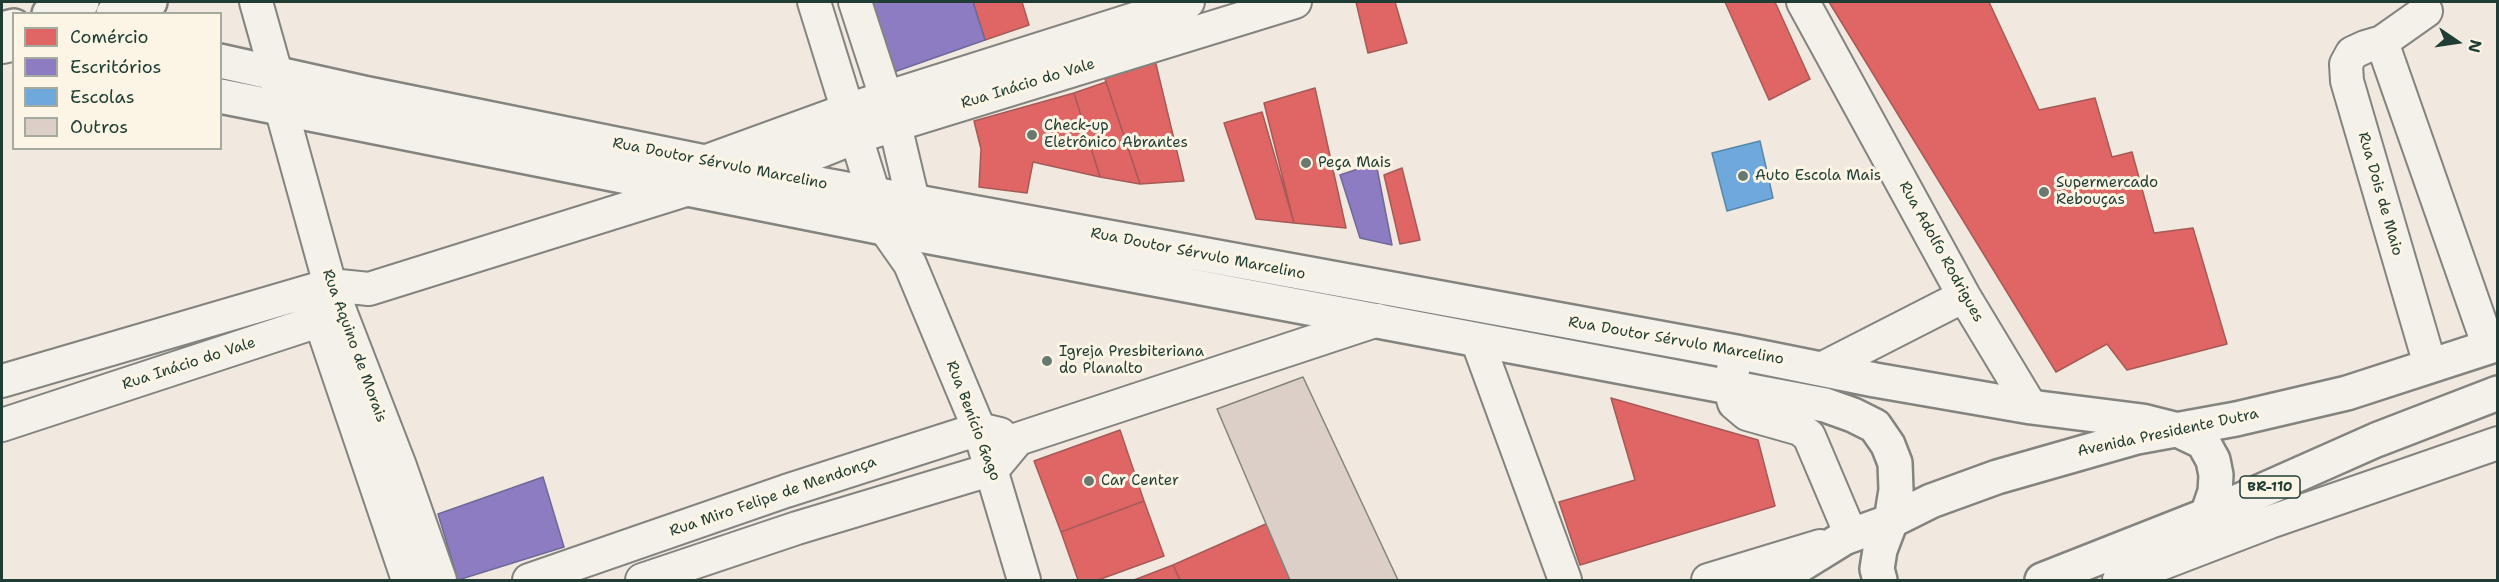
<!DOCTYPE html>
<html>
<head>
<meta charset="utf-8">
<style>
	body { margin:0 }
	#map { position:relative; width:2499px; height:582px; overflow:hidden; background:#f1e8df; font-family:"Shantell Sans",sans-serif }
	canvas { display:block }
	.frame { position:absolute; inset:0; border:3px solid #1f3d34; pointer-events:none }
	.legend { position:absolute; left:12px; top:12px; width:210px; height:138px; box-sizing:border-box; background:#fcf5e5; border:2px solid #a4ab9e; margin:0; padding:8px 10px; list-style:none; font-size:18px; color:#1f3d34 }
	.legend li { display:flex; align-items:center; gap:12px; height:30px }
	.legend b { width:30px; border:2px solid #a4ab9e }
	.north { position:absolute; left:2427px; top:12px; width:60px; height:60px; -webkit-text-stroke:4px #fcf5e5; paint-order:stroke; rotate:103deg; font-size:16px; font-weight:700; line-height:24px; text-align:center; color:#1f3d34 }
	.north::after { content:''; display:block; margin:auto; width:21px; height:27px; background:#1f3d34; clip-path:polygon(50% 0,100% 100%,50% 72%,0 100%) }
</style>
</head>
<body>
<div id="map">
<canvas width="2499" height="582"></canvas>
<div class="frame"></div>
<ul class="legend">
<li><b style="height:16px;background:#e06666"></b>Comércio</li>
<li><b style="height:16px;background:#8e7cc3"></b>Escritórios</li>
<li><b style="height:16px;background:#6fa8dc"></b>Escolas</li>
<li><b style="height:16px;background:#dccfc7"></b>Outros</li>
</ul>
<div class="north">N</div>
</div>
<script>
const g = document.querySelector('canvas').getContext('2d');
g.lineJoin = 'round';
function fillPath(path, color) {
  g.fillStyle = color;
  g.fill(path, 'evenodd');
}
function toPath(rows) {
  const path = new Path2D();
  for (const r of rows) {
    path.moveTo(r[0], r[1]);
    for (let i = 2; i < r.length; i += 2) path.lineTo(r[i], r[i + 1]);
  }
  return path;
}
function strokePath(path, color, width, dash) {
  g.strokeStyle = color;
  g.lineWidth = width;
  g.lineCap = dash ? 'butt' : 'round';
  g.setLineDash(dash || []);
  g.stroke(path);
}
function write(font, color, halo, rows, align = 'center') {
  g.font = font + ' "Shantell Sans",sans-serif';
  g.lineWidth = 6;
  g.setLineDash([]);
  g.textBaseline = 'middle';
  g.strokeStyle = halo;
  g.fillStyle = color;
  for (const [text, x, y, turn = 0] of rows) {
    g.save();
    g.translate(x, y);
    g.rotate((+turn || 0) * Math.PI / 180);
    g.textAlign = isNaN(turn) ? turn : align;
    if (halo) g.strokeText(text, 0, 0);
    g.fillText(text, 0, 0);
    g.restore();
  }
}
const shops = toPath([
	[973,2,1022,2,1029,25,985,40,973,2],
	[1356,2,1395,2,1407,43,1368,53,1356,2],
	[1725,2,1775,2,1810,79,1769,100,1725,2],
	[1829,2,1989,2,2039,110,2095,98,2112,157,2132,152,2154,233,2193,228,2227,344,2127,370,2107,344,2056,372,1829,2],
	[1155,60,1184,181,1140,184,1104,76,1155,60],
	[1106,82,1140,184,1100,177,1074,93,1106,82],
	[1315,88,1346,228,1294,223,1264,103,1315,88],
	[1074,93,1100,177,1033,162,1027,193,979,187,981,149,974,121,1074,93],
	[1262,112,1294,223,1256,219,1224,123,1262,112],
	[1402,168,1420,240,1400,244,1384,175,1402,168],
	[1611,398,1758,440,1775,506,1580,565,1559,502,1635,480,1611,398],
	[1120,430,1144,501,1061,532,1034,461,1120,430],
	[1144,501,1164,556,1098,580,1078,580,1061,532,1144,501],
	[1268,523,1290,580,1180,580,1173,565,1268,523],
	[1173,565,1180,580,1134,580,1173,565]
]);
const offices = toPath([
	[871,2,973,2,985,40,894,72,871,2],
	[1376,163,1392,245,1360,238,1340,175,1376,163],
	[543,477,564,547,458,580,438,514,543,477]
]);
const schools = toPath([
	[1760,141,1773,198,1727,211,1712,153,1760,141]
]);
const building = toPath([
	[1303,377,1398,580,1290,580,1217,409,1303,377]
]);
const minor = toPath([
	[256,2,276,73,281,108,330,285,400,466,440,580],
	[814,2,884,227,910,264,979,429,1024,580],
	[855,2,895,125,919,226],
	[1803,2,1964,296,2031,407],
	[2382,42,2426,11],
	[2,47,7,46],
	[704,162,847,110,1188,2],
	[764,174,856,137,1295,2],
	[320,320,408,580],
	[1477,340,1565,580],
	[1736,352,1730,388,1734,403,1747,414,1800,429,1809,436,1851,535],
	[2430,365,2347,81,2346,64,2352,53,2365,47,2382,42,2489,347],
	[1823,368,1964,296],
	[2,381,330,285,369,289,692,188],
	[2,425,340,314],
	[529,580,786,491,979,429,1000,434],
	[642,580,797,528,993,469,1018,439,1378,320],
	[1708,580,1820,546],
	[2119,580,2270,522,2498,443]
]);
const major = toPath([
	[49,14,82,2],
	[113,14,150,2],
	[2,29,14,26],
	[220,61,364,93,764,174,1736,352,1875,380,2031,407,2142,421,2178,430,2203,442,2213,460,2216,475,2215,492,2207,515],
	[220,96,904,232,1825,405,1853,415,1875,426,1888,445,1895,463,1896,490,1891,521,1880,550,1877,569,1880,580],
	[1776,580,1844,538,1891,521,1931,501,1997,477,2137,437,2236,419,2347,393,2498,344],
	[2042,580,2207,515,2376,440,2498,393]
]);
const markers = [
	[1032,135,6,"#687970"],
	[1306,163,6,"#687970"],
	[1743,176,6,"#687970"],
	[2044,192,6,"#687970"],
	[1047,361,6,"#687970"],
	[1089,481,6,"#687970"]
];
const shields = [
	[2270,487,60]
];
const shieldNames = [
	["BR-110",2270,487]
];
const streetNames = [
	["Rua Inácio do Vale",1028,84,-17],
	["Rua Doutor Sérvulo Marcelino",720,164,11],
	["Rua Dois de Maio",2380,194,74],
	["Rua Adolfo Rodrigues",1941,252,61],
	["Rua Doutor Sérvulo Marcelino",1198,254,11],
	["Rua Doutor Sérvulo Marcelino",1676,341,10],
	["Rua Aquino de Morais",354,346,70],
	["Rua Inácio do Vale",189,364,-18],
	["Rua Benício Gago",973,421,69],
	["Avenida Presidente Dutra",2168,433,-12],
	["Rua Miro Felipe de Mendonça",773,497,-19]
];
const poiNames = [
	["Check-up",1044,126],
	["Eletrônico Abrantes",1044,143],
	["Peça Mais",1318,163],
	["Auto Escola Mais",1755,176],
	["Supermercado",2056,183],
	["Rebouças",2056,200],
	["Igreja Presbiteriana",1059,352],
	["do Planalto",1059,369],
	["Car Center",1101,481]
];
fillPath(shops, '#e06666');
strokePath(shops, '#a65a57', 1.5);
fillPath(offices, '#8e7cc3');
strokePath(offices, '#6d6998', 1.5);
fillPath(schools, '#6fa8dc');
strokePath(schools, '#5788aa', 1.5);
fillPath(building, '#dccfc7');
strokePath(building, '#83847f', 1.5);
strokePath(minor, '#83847f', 36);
strokePath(major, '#83847f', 38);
strokePath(minor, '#f4f0ea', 32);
strokePath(major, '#f4f0ea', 33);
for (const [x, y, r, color] of markers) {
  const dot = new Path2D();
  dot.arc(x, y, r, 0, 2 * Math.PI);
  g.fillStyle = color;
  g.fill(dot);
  strokePath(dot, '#fcf5e5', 2);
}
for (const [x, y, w] of shields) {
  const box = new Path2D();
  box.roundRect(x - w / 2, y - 11, w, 22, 4.5);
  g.fillStyle = '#fcf5e5';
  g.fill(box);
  strokePath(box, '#1f3d34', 1.5);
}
write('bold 14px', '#1f3d34', null, shieldNames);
write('15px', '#1f3d34', '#fcf5e5', streetNames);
write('15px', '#1f3d34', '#fcf5e5', poiNames, 'left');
</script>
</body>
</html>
